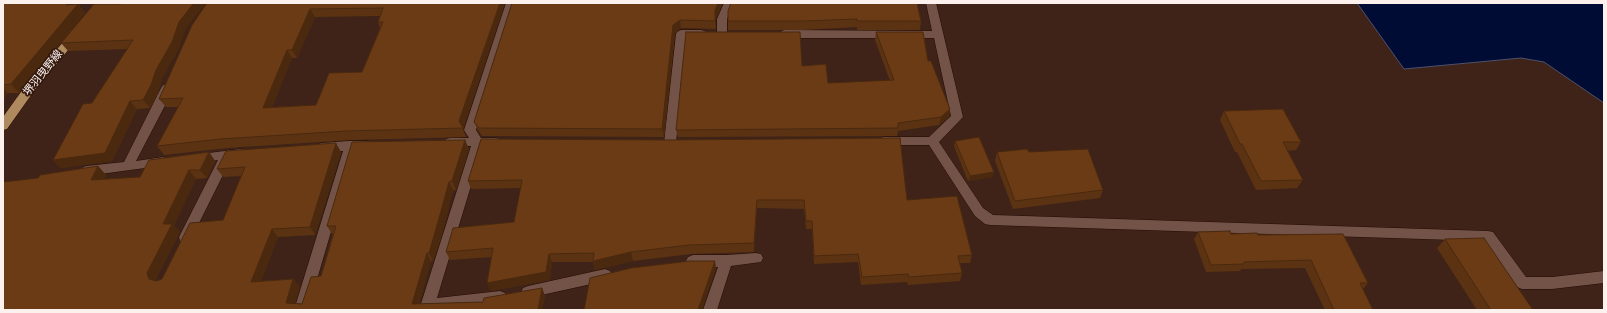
<!DOCTYPE html>
<html>
<head>
<meta charset="utf-8">
<style>
	body { margin:0 }
	#map { position:relative; width:1607px; height:313px; overflow:hidden; background:#3f2318; font-family:"PT Sans Narrow",sans-serif }
	canvas { display:block }
	.frame { position:absolute; inset:0; border:4px solid #fdf1ed; pointer-events:none }
</style>
</head>
<body>
<div id="map">
<canvas width="1607" height="313"></canvas>
<div class="frame"></div>
</div>
<script>
const g = document.querySelector('canvas').getContext('2d');
g.lineJoin = 'round';
function fillPath(path, color) {
  g.fillStyle = color;
  g.fill(path, 'evenodd');
}
function toPath(rows) {
  const path = new Path2D();
  for (const r of rows) {
    path.moveTo(r[0], r[1]);
    for (let i = 2; i < r.length; i += 2) path.lineTo(r[i], r[i + 1]);
  }
  return path;
}
function strokePath(path, color, width, dash) {
  g.strokeStyle = color;
  g.lineWidth = width;
  g.lineCap = dash ? 'butt' : 'round';
  g.setLineDash(dash || []);
  g.stroke(path);
}
function write(font, color, halo, rows, align = 'center') {
  g.font = font + ' "PT Sans Narrow","Noto Sans JP",sans-serif';
  g.lineWidth = 3.5;
  g.setLineDash([]);
  g.textBaseline = 'middle';
  g.strokeStyle = halo;
  g.fillStyle = color;
  for (const [text, x, y, turn = 0] of rows) {
    g.save();
    g.translate(x, y);
    g.rotate((+turn || 0) * Math.PI / 180);
    g.textAlign = isNaN(turn) ? turn : align;
    if (halo) g.strokeText(text, 0, 0);
    g.fillText(text, 0, 0);
    g.restore();
  }
}
const water = toPath([
	[1357,3,1604,3,1604,103,1544,62,1521,58,1404,69,1357,3]
]);
const street = toPath([
	[506,3,516,3,476,130,481,138,496,138,500,139,502,142,500,145,496,146,483,146,437,298,500,291,505,293,507,297,505,301,500,303,436,310,419,310,471,146,450,146,446,145,444,142,446,139,450,138,469,138,464,130,506,3],
	[724,3,734,3,727,19,727,33,726,35,722,36,718,35,717,33,717,19,724,3],
	[926,3,936,3,963,117,939,142,983,208,993,215,1488,231,1493,232,1526,277,1552,277,1604,271,1604,283,1552,289,1522,289,1517,287,1484,241,990,225,985,224,975,216,929,145,884,145,880,144,878,141,880,138,884,137,929,137,951,116,934,38,784,38,780,36,779,34,780,32,784,30,932,31,926,3],
	[681,30,701,30,705,31,706,33,705,35,701,36,686,37,676,143,674,146,670,147,666,146,664,143,676,34,677,32,681,30],
	[167,84,171,85,173,88,171,94,136,161,163,157,167,159,169,162,167,165,86,176,82,174,80,171,82,168,86,166,124,162,161,88,163,85,167,84],
	[348,141,368,141,372,142,374,145,372,148,368,149,355,150,308,310,294,310,343,151,322,151,318,150,316,147,318,144,322,143,348,141],
	[240,149,244,150,246,153,244,156,231,159,190,241,185,242,180,241,179,237,218,160,197,163,193,161,191,158,193,155,240,149],
	[756,253,761,254,763,258,761,262,731,266,717,310,703,310,718,267,693,267,688,265,686,261,688,257,693,255,726,255,756,253],
	[605,269,610,271,612,275,610,279,605,281,528,298,523,296,521,292,523,288,528,286,605,269]
]);
const primary = toPath([
	[75,31,79,33,80,35,79,37,34,91,7,129,3,130,3,117,26,85,71,33,75,31]
]);
const wall = toPath([
	[3,3,81,3,79,5,85,13,19,93,8,93,3,100],
	[207,3,505,3,463,129,466,137,351,140,227,148,164,155,157,146,178,107,166,107,159,99],
	[380,16,378,22,380,28,362,72,316,105,272,107,292,58,297,58,315,17],
	[512,3,723,3,716,18,716,29,681,28,675,33,664,137,482,136,478,130,474,122],
	[731,3,921,21,920,30,857,30,857,27,803,30,728,30,728,21],
	[121,4,185,30,178,50,162,78,158,93,150,108,137,109,112,161,61,168,53,160,128,49,68,51,61,43],
	[876,32,928,61,950,109,949,116,939,125,898,131,897,136,678,137,676,130,802,66,828,83,890,81,875,40],
	[1224,111,1301,142,1296,150,1287,151,1303,180,1297,188,1256,190,1237,152,1235,152,1220,120],
	[481,139,907,200,972,255,970,263,960,263,962,273,960,281,908,285,907,282,861,285,858,262,814,264,812,229,806,229,804,209,757,208,754,252,691,254,633,261,595,270,593,262,552,262,550,280,491,291,487,283,492,257,450,260,446,252,514,222,521,188,471,189,468,181],
	[955,141,993,177,968,181,954,146],
	[469,149,456,190,453,190,441,238,433,261,431,261,419,304,483,302,542,288,545,296,542,310,3,310,38,178,98,166,106,175,104,179,140,177,209,152,215,161,207,178,196,179,174,225,180,232,155,281,156,281,162,279,223,220,242,176,223,177,217,169,341,152,315,235,278,237,261,281,293,279,300,287,295,303,302,304,321,276,333,234,332,234,327,226],
	[997,152,1029,152,1103,190,1100,198,1013,209,995,161],
	[1198,232,1231,234,1258,235,1368,283,1363,289,1373,310,1325,310,1305,268,1241,269,1240,271,1206,272,1194,239],
	[1445,239,1533,310,1546,310,1477,310,1437,248]
]);
const shadedWall = toPath([
	[67,3,81,3,79,5,85,13,19,93,11,84],
	[194,3,206,3,185,30,178,50,162,78,158,93,150,108,143,100,156,70,179,22],
	[500,3,505,3,463,129,459,121],
	[718,3,723,3,716,18,716,29,715,21,715,10],
	[310,9,315,17,297,58,292,50],
	[680,20,681,28,675,33,664,137,662,129,673,25],
	[287,50,292,58,268,116,263,108],
	[3,88,8,93,3,100],
	[130,101,137,109,112,161,61,168,53,160],
	[950,109,949,116,939,125,941,117],
	[465,140,469,149,456,190,452,181],
	[336,143,341,152,315,235,310,227],
	[209,152,215,161,207,178,200,170],
	[98,166,106,175,99,189,91,180],
	[189,170,196,179,174,225,180,232,155,281,149,279,147,273,163,224],
	[994,172,993,177,968,181,970,176],
	[449,182,453,190,441,238,433,261,429,253],
	[757,200,757,208,754,252,754,243],
	[272,229,278,237,258,290,251,282],
	[631,252,633,261,595,270,593,261],
	[427,253,431,261,417,310,412,304],
	[549,254,552,262,550,280,491,291,487,283],
	[715,261,716,268,702,310,698,310],
	[293,279,300,287,293,310,286,303],
	[542,288,545,296,542,310,538,310]
]);
const building = toPath([
	[3,3,67,3,66,5,78,4,11,84,3,85,3,3],
	[122,3,194,3,179,22,172,42,156,70,151,85,143,100,130,101,105,153,53,160,83,104,92,103,133,40,61,43,94,4,121,4,122,3],
	[207,3,500,3,459,121,463,128,346,131,221,139,157,146,183,98,159,99,192,25,207,3],
	[383,8,378,22,383,22,362,72,329,73,316,105,263,108,287,50,292,50,310,9,383,8],
	[512,3,718,3,715,10,715,21,680,20,673,25,662,129,479,128,474,122,512,3],
	[731,3,917,3,921,21,857,21,857,19,803,21,728,21,728,11,731,3],
	[686,32,800,32,802,66,826,64,828,83,894,80,876,32,923,32,928,61,931,61,950,109,941,117,898,123,898,128,676,130,686,32],
	[1283,109,1301,142,1283,142,1303,180,1261,181,1242,144,1240,144,1224,111,1283,109],
	[979,137,994,172,970,176,955,141,979,137],
	[900,138,907,200,957,196,972,255,958,256,962,273,909,277,908,274,862,277,858,254,814,256,812,221,806,221,804,200,757,200,754,243,689,245,631,252,593,261,594,253,549,254,546,272,487,283,493,248,446,252,453,228,514,222,522,180,468,181,481,139,669,140,900,138],
	[465,140,452,181,449,182,436,229,429,253,427,253,412,304,483,302,484,298,542,288,538,310,3,310,3,182,38,178,40,175,98,166,91,180,140,177,149,160,209,152,200,170,189,170,163,224,172,224,147,273,149,279,156,281,162,279,190,223,223,220,245,167,217,169,226,151,336,143,310,227,272,229,251,282,293,279,286,303,302,304,311,277,321,276,336,226,327,226,352,142,465,140],
	[1027,149,1029,152,1088,149,1103,190,1015,201,997,152,1027,149],
	[1230,231,1231,234,1257,233,1258,235,1343,234,1368,283,1360,283,1373,310,1334,310,1311,260,1244,262,1244,264,1211,265,1198,232,1230,231],
	[1484,238,1533,310,1546,310,1491,310,1445,239,1484,238],
	[690,261,715,261,698,310,584,310,590,278,631,268,690,261]
]);
const streetNames = [
	["堺羽曳野線",43,73,-51]
];
fillPath(water, '#010c35');
strokePath(water, '#4d516c', 1);
strokePath(street, '#250b03', 1);
strokePath(primary, '#250b03', 1);
fillPath(street, '#735347');
fillPath(primary, '#ae8a5e');
fillPath(wall, '#5b3312');
fillPath(shadedWall, '#4a290f');
fillPath(building, '#6a3b15');
strokePath(building, '#4a290f', 1);
write('11px', '#fdf1ed', '#34190e', streetNames);
</script>
</body>
</html>
